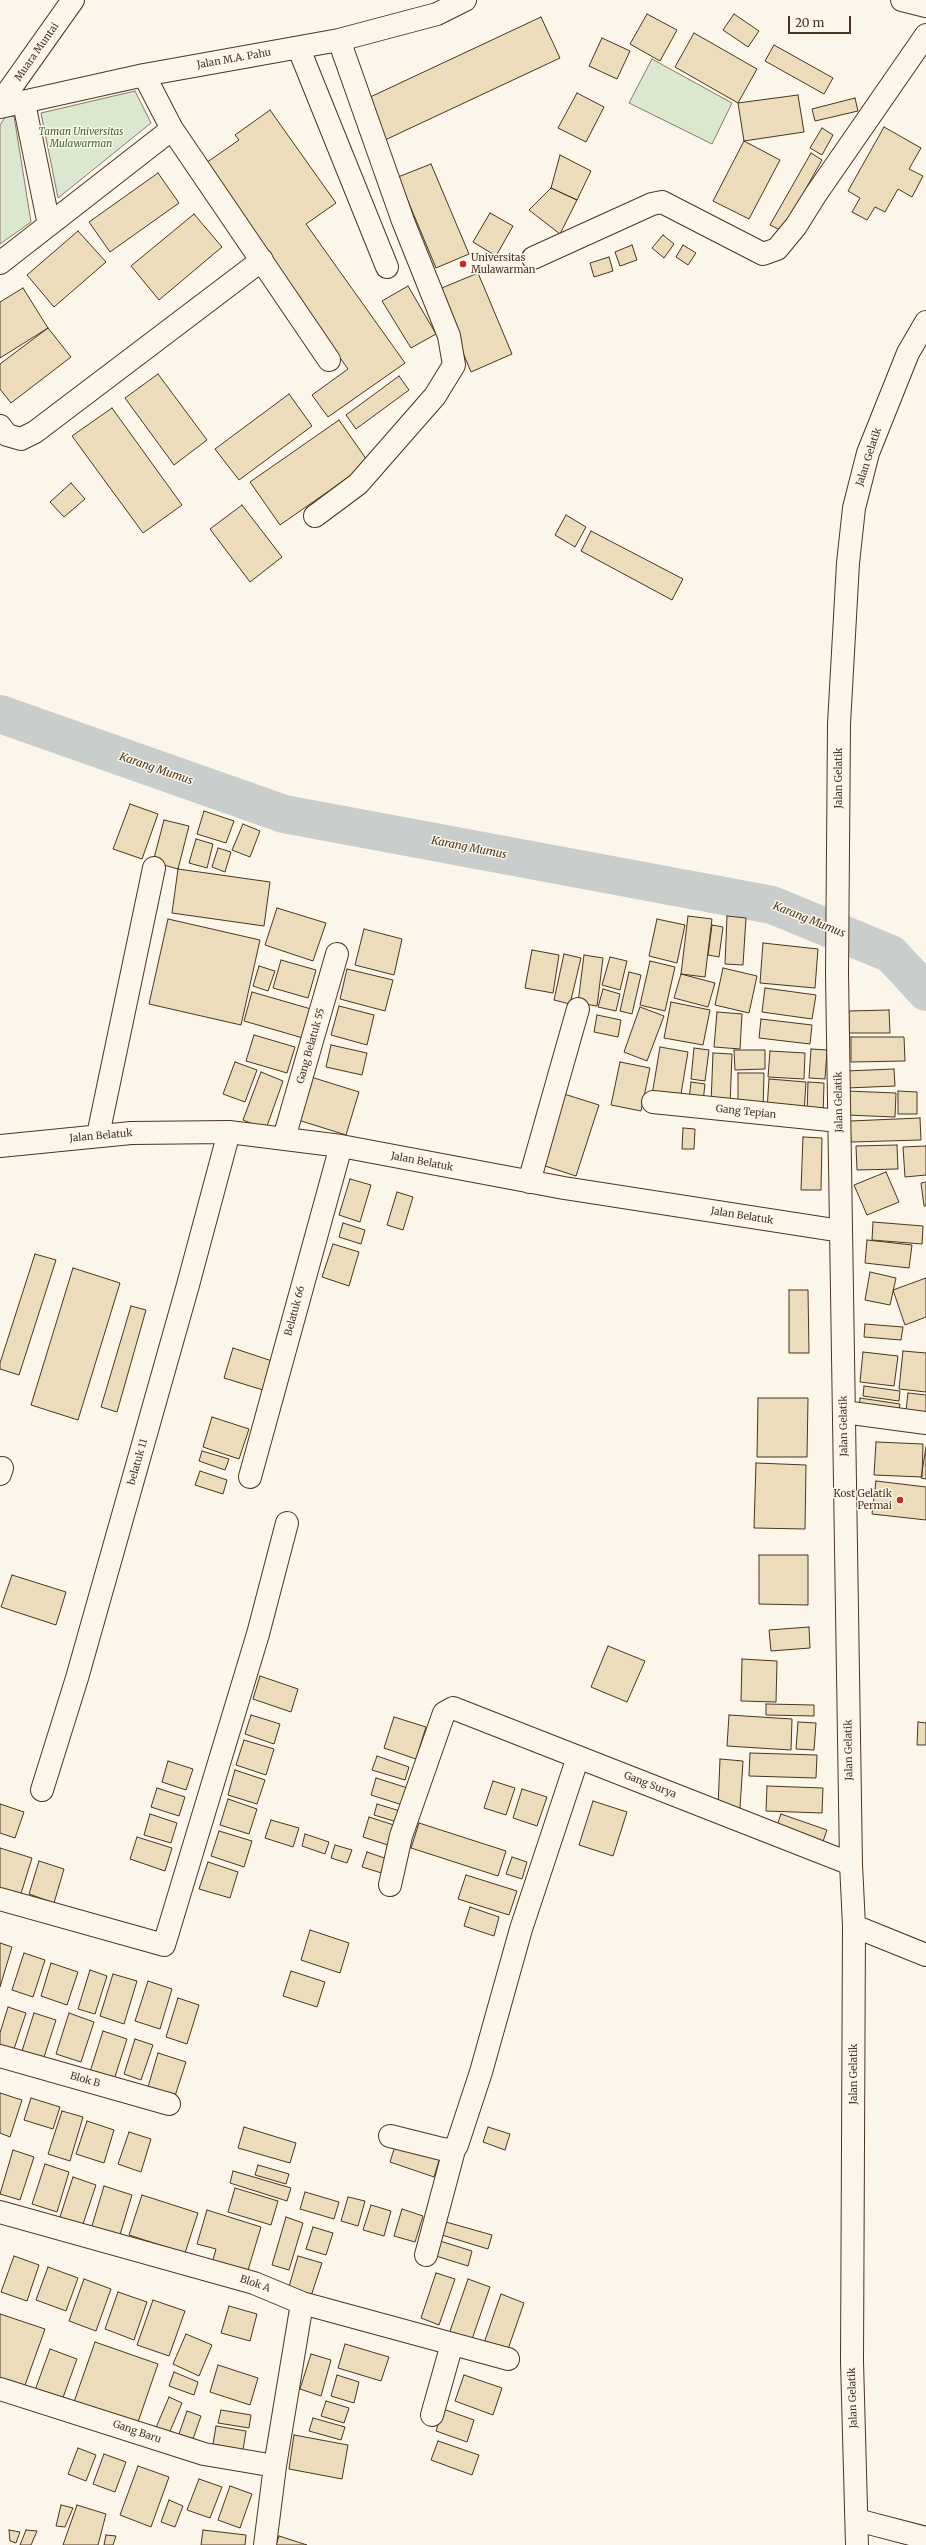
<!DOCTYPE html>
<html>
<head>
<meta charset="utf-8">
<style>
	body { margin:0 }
	#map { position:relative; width:926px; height:2545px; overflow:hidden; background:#fbf6e9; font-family:Merriweather,serif }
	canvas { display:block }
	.scale { position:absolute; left:788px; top:16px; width:63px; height:18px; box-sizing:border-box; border:2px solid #4a3520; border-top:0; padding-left:5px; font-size:12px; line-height:14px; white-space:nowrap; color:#4a3520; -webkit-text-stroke:3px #fbf6e9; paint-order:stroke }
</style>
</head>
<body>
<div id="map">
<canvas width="926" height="2545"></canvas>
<div class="scale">20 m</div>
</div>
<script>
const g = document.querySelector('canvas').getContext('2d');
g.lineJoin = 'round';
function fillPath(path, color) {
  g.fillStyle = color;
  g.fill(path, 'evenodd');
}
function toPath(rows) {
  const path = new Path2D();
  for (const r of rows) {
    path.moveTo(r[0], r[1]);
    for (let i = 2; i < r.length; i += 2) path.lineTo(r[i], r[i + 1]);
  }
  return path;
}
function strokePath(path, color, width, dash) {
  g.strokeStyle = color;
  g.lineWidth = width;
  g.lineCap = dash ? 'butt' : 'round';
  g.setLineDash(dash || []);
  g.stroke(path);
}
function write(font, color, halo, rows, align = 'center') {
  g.font = font + ' Merriweather,serif';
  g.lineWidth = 3;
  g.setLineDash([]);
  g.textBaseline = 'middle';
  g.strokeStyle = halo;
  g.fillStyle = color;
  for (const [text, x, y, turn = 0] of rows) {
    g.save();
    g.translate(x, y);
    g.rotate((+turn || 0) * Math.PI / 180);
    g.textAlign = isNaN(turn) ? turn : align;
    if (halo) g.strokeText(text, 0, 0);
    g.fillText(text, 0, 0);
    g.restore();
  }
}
const green = toPath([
	[652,59,732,103,712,144,629,103,652,59],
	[135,91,151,123,58,198,41,113,135,91],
	[6,116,14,116,31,222,0,244,0,125,6,116]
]);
const river = toPath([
	[0,714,284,814,772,905,891,954,926,992]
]);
const building = toPath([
	[647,14,677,30,660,61,630,44,647,14],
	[734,14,759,31,748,47,723,30,734,14],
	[541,17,560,58,385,140,366,99,541,17],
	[694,33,757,69,738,103,675,67,694,33],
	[602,38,630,51,617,79,589,66,602,38],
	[774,45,833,78,824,94,765,61,774,45],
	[577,93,604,107,586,142,558,128,577,93],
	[798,95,804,132,744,141,738,103,798,95],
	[855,98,858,111,815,121,812,109,855,98],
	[270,110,336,203,306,224,405,363,328,417,312,395,348,369,203,165,239,140,235,135,270,110],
	[884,127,921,148,909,169,923,176,912,197,898,189,885,212,875,207,867,220,852,212,860,198,848,191,884,127],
	[822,128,833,135,822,155,810,148,822,128],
	[744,141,780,160,749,219,713,201,744,141],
	[811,153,822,160,782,231,770,225,811,153],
	[560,155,591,171,577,200,551,188,560,155],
	[431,164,469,254,436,268,398,177,431,164],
	[158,173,179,203,110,252,89,222,158,173],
	[551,188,577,200,560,234,529,210,551,188],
	[490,213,513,226,496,256,473,242,490,213],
	[194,214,222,247,159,300,131,266,194,214],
	[78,231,106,262,54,307,27,275,78,231],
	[663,235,674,244,664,258,652,248,663,235],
	[632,245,637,260,620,266,615,252,632,245],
	[683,245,696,253,688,265,676,257,683,245],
	[609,257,613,271,594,277,590,263,609,257],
	[478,273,512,354,471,372,437,290,478,273],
	[408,286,436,334,411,348,382,301,408,286],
	[23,288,48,328,0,358,0,302,23,288],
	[48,328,71,357,11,403,0,389,0,364,48,328],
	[158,374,207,440,174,465,125,398,158,374],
	[399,376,409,390,356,429,346,415,399,376],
	[289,394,312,426,239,480,215,449,289,394],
	[112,408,182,505,143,533,72,436,112,408],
	[339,420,369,463,280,525,250,482,339,420],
	[71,483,85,499,64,517,50,502,71,483],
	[242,505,282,557,250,582,210,529,242,505],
	[566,515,586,527,575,547,555,535,566,515],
	[591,531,683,579,672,600,581,551,591,531],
	[130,804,158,814,142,859,113,849,130,804],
	[204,811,234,821,226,843,197,834,204,811],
	[164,820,189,826,178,869,153,862,164,820],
	[243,824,260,831,250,857,232,850,243,824],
	[196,839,213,844,207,868,189,863,196,839],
	[218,848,231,852,225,872,212,867,218,848],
	[178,869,270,882,264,926,172,913,178,869],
	[277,908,326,923,313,961,265,945,277,908],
	[688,916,712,919,705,977,681,974,688,916],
	[727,916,746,918,743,965,725,964,727,916],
	[168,919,260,940,241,1025,149,1004,168,919],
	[657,919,685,925,677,963,649,956,657,919],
	[712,925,723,927,719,957,708,955,712,925],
	[364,929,402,939,394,975,355,965,364,929],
	[763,943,818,949,815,988,760,983,763,943],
	[532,950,559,955,553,993,525,988,532,950],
	[564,954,581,958,570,1004,554,1000,564,954],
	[584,955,603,958,597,1006,578,1003,584,955],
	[610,957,627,961,620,990,602,985,610,957],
	[281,960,316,970,308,998,273,988,281,960],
	[650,961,675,967,665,1011,640,1005,650,961],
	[259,966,275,971,268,991,253,986,259,966],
	[723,968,757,976,749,1013,715,1005,723,968],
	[347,969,393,980,385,1011,340,999,347,969],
	[629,972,641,975,632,1014,620,1011,629,972],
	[681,974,715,983,708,1007,674,998,681,974],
	[765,988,816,995,812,1019,762,1012,765,988],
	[603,989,620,994,616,1011,598,1007,603,989],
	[252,992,311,1009,303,1038,244,1021,252,992],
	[671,1002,710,1010,703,1045,664,1038,671,1002],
	[339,1006,374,1015,367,1045,331,1035,339,1006],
	[640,1007,664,1016,647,1061,624,1052,640,1007],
	[889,1010,890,1033,849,1033,849,1011,889,1010],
	[717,1012,742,1014,740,1049,714,1047,717,1012],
	[597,1015,621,1020,618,1037,594,1032,597,1015],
	[761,1019,812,1025,810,1044,759,1038,761,1019],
	[254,1035,295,1047,287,1073,246,1061,254,1035],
	[851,1037,904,1037,905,1061,851,1062,851,1037],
	[331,1045,367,1053,362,1075,326,1067,331,1045],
	[660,1047,688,1052,680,1100,652,1095,660,1047],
	[694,1048,709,1050,705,1081,691,1079,694,1048],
	[811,1049,827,1050,825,1079,809,1078,811,1049],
	[734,1050,765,1050,765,1069,735,1070,734,1050],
	[770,1051,805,1053,804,1079,768,1077,770,1051],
	[713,1053,732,1054,730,1105,711,1104,713,1053],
	[235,1062,257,1070,245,1102,223,1094,235,1062],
	[620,1062,650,1068,641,1111,611,1105,620,1062],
	[894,1069,895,1086,847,1088,846,1071,894,1069],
	[261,1072,283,1081,266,1129,243,1120,261,1072],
	[738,1073,764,1073,763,1110,738,1110,738,1073],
	[311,1077,359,1092,346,1135,298,1120,311,1077],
	[769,1079,806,1082,804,1112,767,1110,769,1079],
	[691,1082,705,1084,703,1102,689,1100,691,1082],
	[808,1082,824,1083,823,1116,807,1115,808,1082],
	[847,1091,896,1093,895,1117,846,1115,847,1091],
	[898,1091,917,1092,917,1114,898,1114,898,1091],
	[564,1094,599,1105,576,1176,542,1165,564,1094],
	[920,1118,921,1140,851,1142,850,1121,920,1118],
	[683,1128,695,1129,694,1149,682,1149,683,1128],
	[803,1137,822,1138,821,1190,801,1190,803,1137],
	[897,1145,898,1169,857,1170,856,1146,897,1145],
	[926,1146,926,1175,905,1177,903,1147,926,1146],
	[886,1172,899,1202,867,1215,854,1185,886,1172],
	[350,1179,371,1185,360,1222,339,1215,350,1179],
	[926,1182,926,1206,924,1206,921,1183,926,1182],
	[397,1192,413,1197,403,1230,387,1225,397,1192],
	[873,1222,923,1226,922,1244,872,1240,873,1222],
	[343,1223,365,1230,361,1244,339,1237,343,1223],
	[867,1240,912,1245,909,1268,865,1263,867,1240],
	[333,1244,359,1252,349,1286,322,1277,333,1244],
	[35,1254,56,1260,19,1375,0,1369,0,1363,35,1254],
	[73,1268,120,1283,78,1420,31,1405,73,1268],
	[870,1272,896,1278,890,1305,865,1300,870,1272],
	[926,1278,926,1317,905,1325,893,1290,926,1278],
	[789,1290,808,1290,809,1353,789,1353,789,1290],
	[131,1306,146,1310,117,1412,101,1407,131,1306],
	[865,1324,903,1327,901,1340,864,1337,865,1324],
	[233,1348,272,1361,263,1390,224,1378,233,1348],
	[903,1351,926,1353,926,1392,899,1389,903,1351],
	[863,1352,898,1356,894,1386,860,1382,863,1352],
	[864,1386,900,1391,899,1401,863,1396,864,1386],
	[908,1393,926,1395,926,1421,905,1419,908,1393],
	[758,1398,808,1398,807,1457,757,1457,758,1398],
	[860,1398,900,1404,898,1417,859,1412,860,1398],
	[212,1417,249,1429,239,1459,203,1447,212,1417],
	[876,1442,923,1444,922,1477,874,1475,876,1442],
	[926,1447,926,1479,921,1478,926,1447],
	[202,1451,229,1459,225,1470,199,1461,202,1451],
	[756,1463,806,1465,805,1529,754,1528,756,1463],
	[200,1471,227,1480,223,1494,195,1485,200,1471],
	[876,1481,926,1487,926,1520,872,1514,876,1481],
	[759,1555,808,1555,808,1605,759,1604,759,1555],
	[12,1575,66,1592,56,1625,1,1607,12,1575],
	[809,1627,810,1648,771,1651,769,1630,809,1627],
	[608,1646,645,1661,627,1702,591,1687,608,1646],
	[742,1659,777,1661,776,1702,741,1701,742,1659],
	[260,1676,298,1689,291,1712,253,1699,260,1676],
	[766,1704,814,1705,814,1716,766,1715,766,1704],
	[251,1715,280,1724,274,1744,245,1734,251,1715],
	[729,1715,792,1719,791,1750,727,1746,729,1715],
	[394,1717,426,1727,416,1759,384,1748,394,1717],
	[798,1722,816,1723,814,1750,796,1749,798,1722],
	[918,1722,926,1723,926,1745,917,1745,918,1722],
	[244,1740,274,1749,266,1775,236,1765,244,1740],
	[750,1753,817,1755,816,1778,749,1776,750,1753],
	[377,1756,409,1767,405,1780,372,1770,377,1756],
	[720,1759,743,1761,740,1808,718,1807,720,1759],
	[168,1761,193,1769,186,1790,162,1782,168,1761],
	[235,1770,265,1780,257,1804,228,1795,235,1770],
	[376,1778,414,1790,409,1807,371,1795,376,1778],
	[493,1781,515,1788,506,1815,484,1808,493,1781],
	[767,1786,823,1788,822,1813,766,1811,767,1786],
	[157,1788,185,1797,179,1816,151,1807,157,1788],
	[522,1789,547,1797,537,1826,513,1818,522,1789],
	[228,1799,257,1809,249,1834,220,1825,228,1799],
	[593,1801,627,1812,613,1856,579,1845,593,1801],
	[0,1804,24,1812,15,1838,0,1833,0,1804],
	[377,1804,400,1811,397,1822,374,1815,377,1804],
	[150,1814,177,1823,171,1843,144,1835,150,1814],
	[781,1814,827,1830,821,1847,775,1831,781,1814],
	[369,1817,400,1827,394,1847,363,1837,369,1817],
	[271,1820,299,1828,293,1847,265,1838,271,1820],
	[419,1823,506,1851,498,1876,411,1848,419,1823],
	[219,1831,252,1841,244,1867,211,1856,219,1831],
	[305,1834,329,1842,325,1854,302,1846,305,1834],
	[137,1837,172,1848,165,1871,130,1859,137,1837],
	[335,1845,352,1850,347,1863,331,1858,335,1845],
	[0,1848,32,1858,19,1900,0,1894,0,1848],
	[367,1852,393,1861,388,1875,362,1867,367,1852],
	[512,1857,527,1862,522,1879,506,1874,512,1857],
	[39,1861,64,1869,54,1903,29,1894,39,1861],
	[208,1862,238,1872,230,1898,199,1889,208,1862],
	[466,1875,517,1891,509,1915,458,1899,466,1875],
	[470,1907,499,1917,494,1936,464,1926,470,1907],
	[310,1930,349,1943,340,1973,301,1960,310,1930],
	[0,1943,12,1947,0,1987,0,1943],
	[24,1953,45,1960,33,1997,12,1990,24,1953],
	[51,1963,78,1972,67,2005,41,1996,51,1963],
	[90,1970,107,1976,95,2014,78,2009,90,1970],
	[291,1971,325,1982,317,2007,283,1996,291,1971],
	[113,1974,137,1981,124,2024,100,2016,113,1974],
	[148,1981,172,1989,160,2029,135,2021,148,1981],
	[178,1998,199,2005,187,2044,166,2037,178,1998],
	[8,2007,26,2013,13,2052,0,2048,0,2033,8,2007],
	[34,2013,56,2020,44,2057,22,2051,34,2013],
	[69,2013,94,2022,81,2062,56,2054,69,2013],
	[103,2031,127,2039,113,2083,89,2075,103,2031],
	[135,2039,153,2045,141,2080,124,2074,135,2039],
	[158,2053,186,2062,175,2096,148,2087,158,2053],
	[0,2093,22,2100,10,2137,0,2133,0,2093],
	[31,2098,60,2107,53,2129,24,2120,31,2098],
	[62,2111,83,2117,70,2161,48,2154,62,2111],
	[87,2121,114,2130,104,2163,76,2154,87,2121],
	[244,2127,296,2143,290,2163,238,2148,244,2127],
	[488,2127,510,2134,505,2150,483,2142,488,2127],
	[129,2132,151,2139,141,2172,118,2164,129,2132],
	[397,2140,441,2154,434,2177,390,2162,397,2140],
	[13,2150,34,2157,20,2200,0,2194,13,2150],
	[45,2164,69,2172,57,2212,32,2204,45,2164],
	[258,2165,289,2174,286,2184,255,2175,258,2165],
	[233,2171,291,2188,287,2201,230,2183,233,2171],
	[73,2177,96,2185,82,2227,59,2220,73,2177],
	[104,2186,132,2195,119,2238,91,2229,104,2186],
	[235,2188,278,2201,271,2225,228,2212,235,2188],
	[305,2192,339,2202,334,2219,300,2209,305,2192],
	[142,2195,198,2213,185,2253,129,2235,142,2195],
	[348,2197,365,2201,358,2226,341,2221,348,2197],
	[371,2205,391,2211,384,2236,363,2230,371,2205],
	[402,2209,423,2216,415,2242,394,2236,402,2209],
	[207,2210,261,2227,246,2277,211,2267,216,2249,197,2244,207,2210],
	[286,2217,303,2223,289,2270,272,2265,286,2217],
	[446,2222,492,2235,488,2249,442,2235,446,2222],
	[313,2227,333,2233,326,2255,306,2249,313,2227],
	[440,2241,472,2251,468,2266,436,2256,440,2241],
	[14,2256,39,2265,27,2301,1,2292,14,2256],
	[298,2256,322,2263,311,2296,288,2290,298,2256],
	[48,2267,78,2278,66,2311,36,2300,48,2267],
	[436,2273,455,2279,439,2325,421,2318,436,2273],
	[84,2279,111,2289,96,2331,69,2321,84,2279],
	[468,2279,490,2287,470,2345,448,2337,468,2279],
	[118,2292,147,2302,134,2340,105,2329,118,2292],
	[501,2294,524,2303,506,2355,483,2346,501,2294],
	[153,2300,185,2311,169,2356,137,2345,153,2300],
	[229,2306,257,2314,250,2341,221,2333,229,2306],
	[0,2314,45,2329,24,2388,0,2380,0,2314],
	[186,2334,212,2345,199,2376,173,2364,186,2334],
	[95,2342,158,2364,137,2425,74,2402,95,2342],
	[345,2344,389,2357,381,2381,338,2368,345,2344],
	[50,2349,77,2359,61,2403,34,2393,50,2349],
	[311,2354,331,2360,321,2396,300,2389,311,2354],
	[218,2365,258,2378,250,2405,210,2392,218,2365],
	[174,2372,198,2382,194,2395,169,2386,174,2372],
	[337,2375,359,2382,354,2403,331,2396,337,2375],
	[464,2375,502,2388,493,2415,455,2401,464,2375],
	[169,2397,182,2403,168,2436,155,2430,169,2397],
	[326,2401,349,2408,344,2423,321,2416,326,2401],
	[443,2409,474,2420,467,2442,436,2431,443,2409],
	[221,2410,251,2415,249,2428,218,2423,221,2410],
	[187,2411,201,2416,193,2439,179,2434,187,2411],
	[313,2418,345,2427,341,2440,309,2431,313,2418],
	[216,2426,246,2431,243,2450,213,2444,216,2426],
	[294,2435,348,2445,342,2479,289,2469,294,2435],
	[438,2441,479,2455,472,2475,431,2460,438,2441],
	[78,2448,96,2455,86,2481,68,2474,78,2448],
	[104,2454,126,2462,115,2492,93,2484,104,2454],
	[138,2466,169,2477,151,2527,120,2515,138,2466],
	[199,2479,222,2487,210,2518,187,2510,199,2479],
	[230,2486,252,2494,240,2528,218,2520,230,2486],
	[169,2500,183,2506,175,2527,161,2522,169,2500],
	[61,2505,73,2508,65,2527,56,2526,61,2505],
	[77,2505,106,2514,98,2545,63,2545,77,2505],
	[9,2530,20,2532,16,2543,10,2541,9,2530],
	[26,2530,37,2531,31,2545,20,2545,26,2530],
	[203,2530,246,2535,245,2545,201,2545,203,2530],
	[106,2535,116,2536,113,2545,104,2545,106,2535],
	[279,2536,307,2545,276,2545,279,2536]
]);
const minor = toPath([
	[902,0,926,6],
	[299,49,387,267],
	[144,75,172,129,329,360],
	[0,103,73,0],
	[24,103,49,225],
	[0,107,144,75,339,40,437,14,465,0],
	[533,258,652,204,662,202,763,254,777,249,796,226,816,194,926,35],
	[0,263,172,129],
	[0,426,7,435,21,439,35,432,262,260],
	[315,516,358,484,435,396,454,365,449,336,403,221,339,40],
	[653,1102,839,1121],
	[98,1135,154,868],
	[284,1138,337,954],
	[0,1146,131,1133,229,1132,341,1146,564,1188,841,1231],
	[529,1182,578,1009],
	[844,1412,926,1423],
	[0,1474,2,1468],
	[250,1477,341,1146],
	[42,1790,77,1678,188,1285,229,1132],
	[390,1885,401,1836,444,1713,453,1708,851,1864],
	[0,1899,164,1945,258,1634,287,1523],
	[854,1926,926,1955],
	[0,2056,169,2104],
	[390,2136,442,2149,454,2150,457,2145,481,2072,521,1929,578,1757],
	[0,2212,254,2283,302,2303,508,2359],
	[426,2255,454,2150],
	[0,2389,204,2454,275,2466],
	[432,2415,452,2344],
	[857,2520,926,2538],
	[265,2545,275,2466,302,2303],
	[857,2545,852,2361,854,1926,851,1864,837,974,839,724,848,563,854,508,868,453,908,353,926,322]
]);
const markers = [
	[463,264,4,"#c62828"],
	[900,1500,4,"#c62828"]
];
const streetNames = [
	["Muara Muntai",37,52,-55],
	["Jalan M.A. Pahu",234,59,-10],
	["Jalan Gelatik",869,457,-72],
	["Jalan Gelatik",839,778,-90],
	["Gang Belatuk 55",311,1046,-74],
	["Jalan Gelatik",839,1102,-91],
	["Gang Tepian",746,1112,6],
	["Jalan Belatuk",101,1136,-5],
	["Jalan Belatuk",422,1162,11],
	["Jalan Belatuk",742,1216,9],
	["Belatuk 66",295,1311,-75],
	["Jalan Gelatik",844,1426,-91],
	["belatuk 11",138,1462,-74],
	["Jalan Gelatik",849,1750,-91],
	["Gang Surya",650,1785,21],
	["Jalan Gelatik",854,2074,-90],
	["Blok B",85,2080,16],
	["Blok A",255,2284,19],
	["Jalan Gelatik",853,2398,-92],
	["Gang Baru",137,2432,19]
];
const parkNames = [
	["Taman Universitas",81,132],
	["Mulawarman",81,144]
];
const poiNames = [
	["Universitas",471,258],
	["Mulawarman",471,270],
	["Kost Gelatik",892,1494,"right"],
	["Permai",892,1506,"right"]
];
const waterNames = [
	["Karang Mumus",156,769,19],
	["Karang Mumus",469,848,11],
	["Karang Mumus",809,920,22]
];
fillPath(green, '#dce7d0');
strokePath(green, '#887966', 1);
strokePath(river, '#c9cecd', 38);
fillPath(building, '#ecdcbc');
strokePath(building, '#4a3520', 1);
strokePath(minor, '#4a3520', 24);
strokePath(minor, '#fbf6e9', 22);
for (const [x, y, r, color] of markers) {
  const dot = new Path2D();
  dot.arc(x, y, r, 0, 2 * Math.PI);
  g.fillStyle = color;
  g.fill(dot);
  strokePath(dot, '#fbf6e9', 1.5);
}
write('10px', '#4a3520', '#fbf6e9', streetNames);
write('italic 10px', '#436837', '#fbf6e9', parkNames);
write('10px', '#4a3520', '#fbf6e9', poiNames, 'left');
write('italic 11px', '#4a3520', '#fbf6e9', waterNames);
</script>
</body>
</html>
